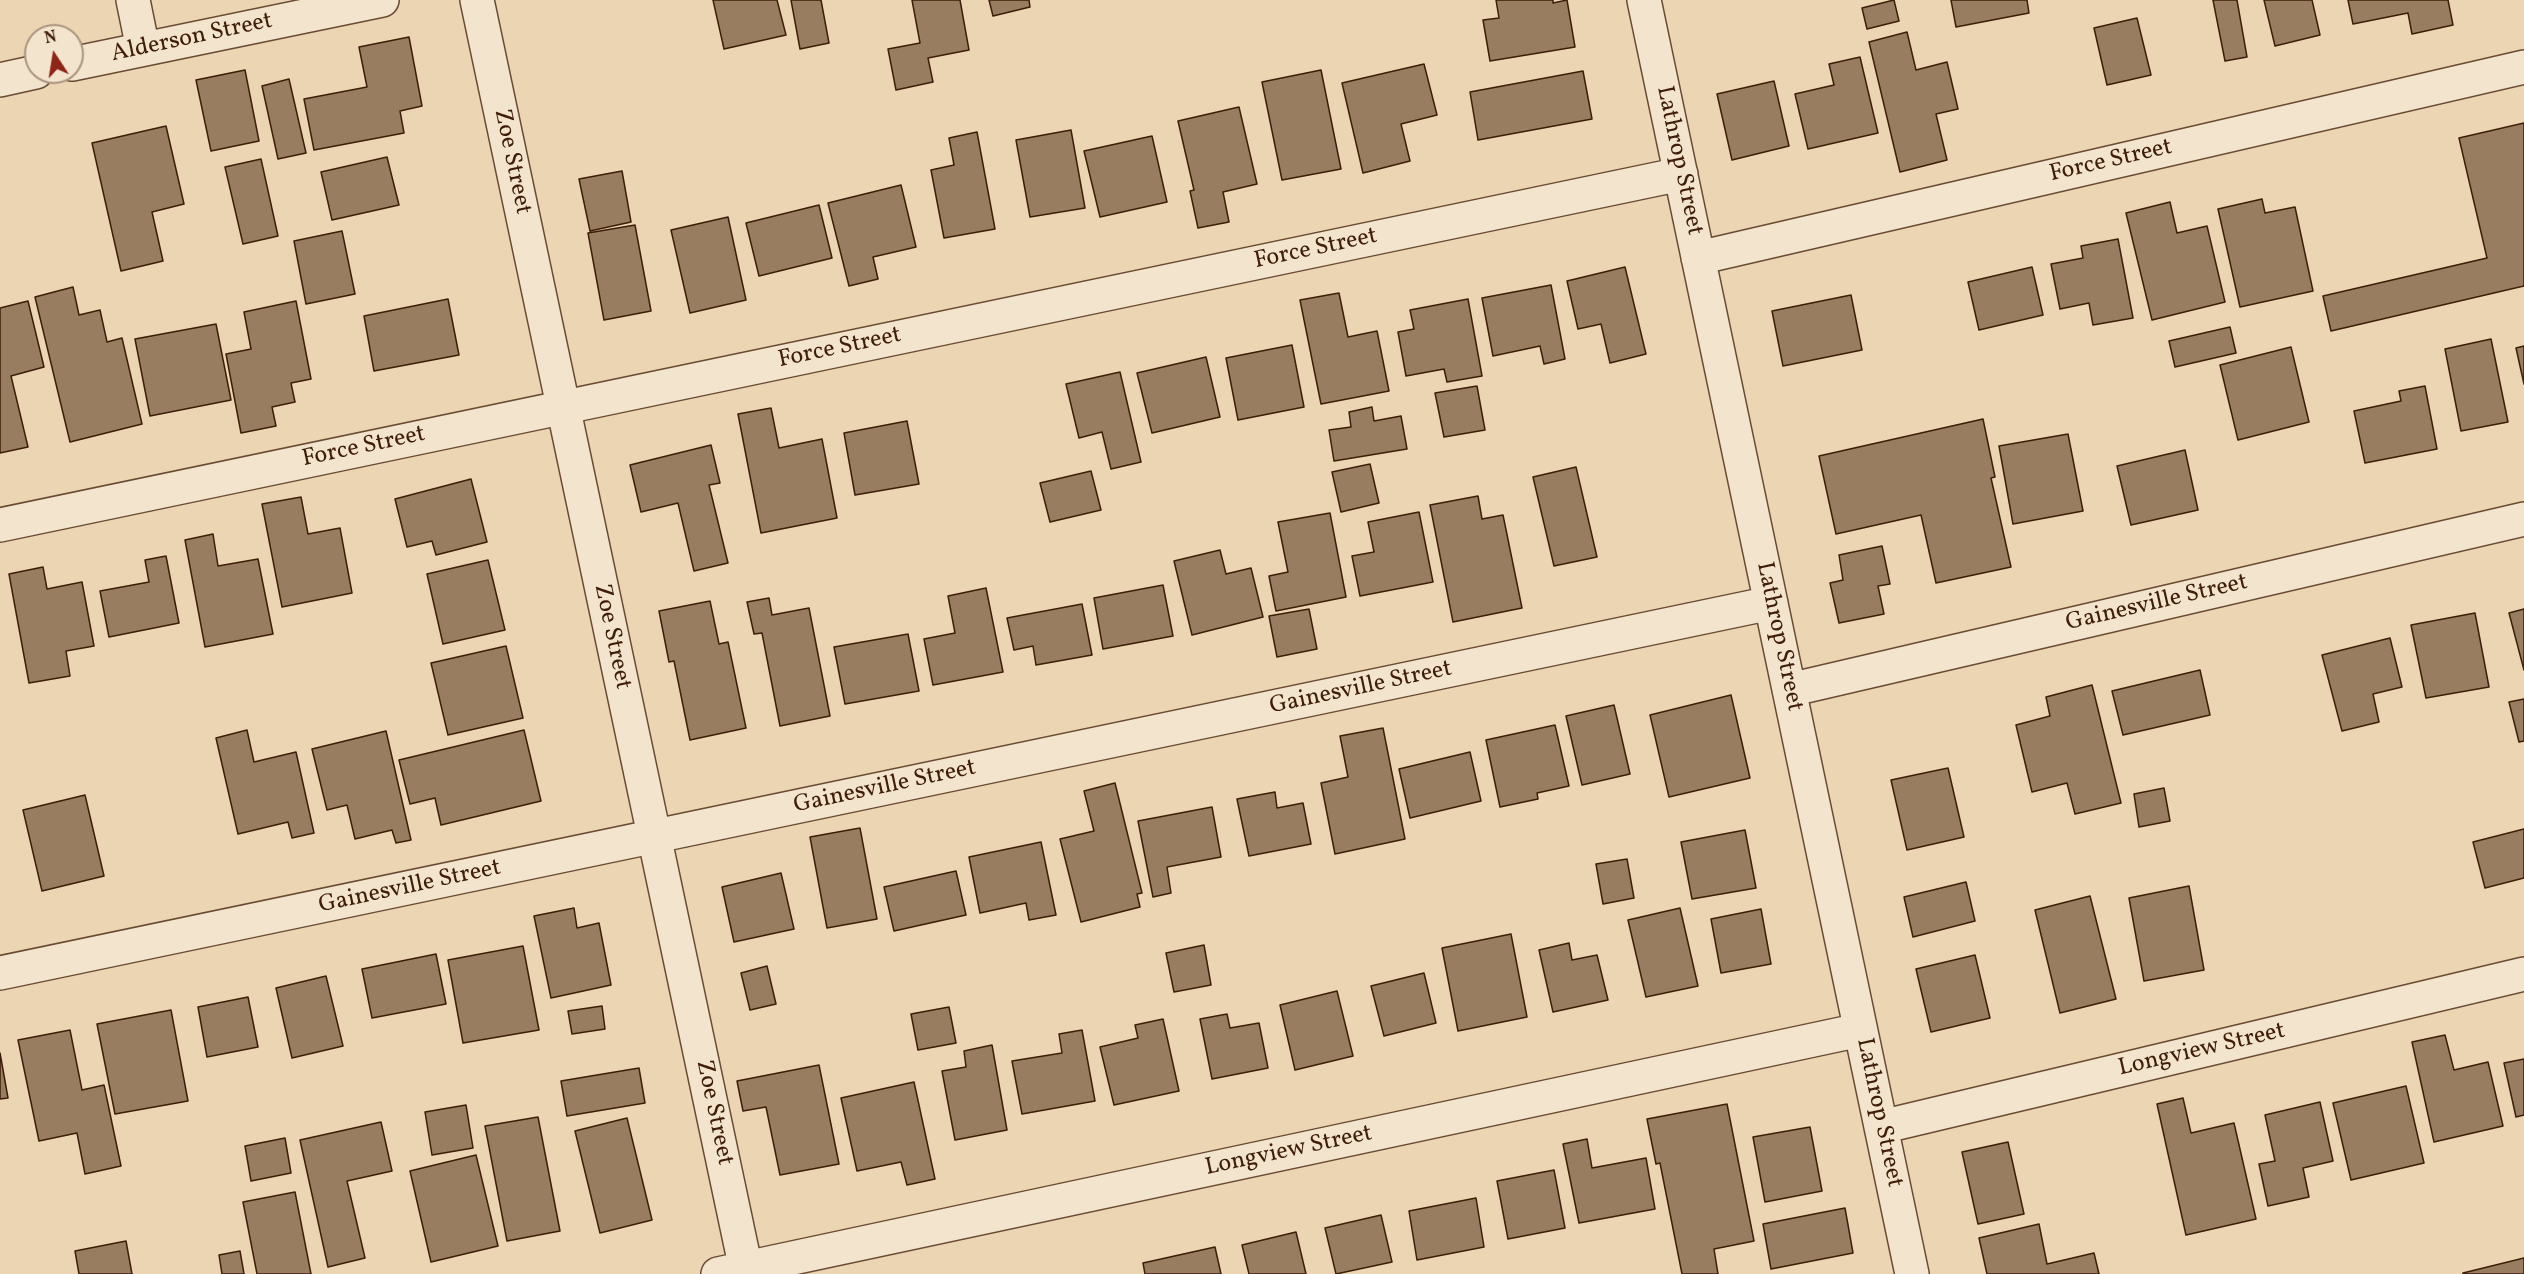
<!DOCTYPE html>
<html>
<head>
<meta charset="utf-8">
<style>
	body { margin:0 }
	#map { position:relative; width:2524px; height:1274px; overflow:hidden; background:#ebd5b2; font-family:Vollkorn,serif }
	canvas { display:block }
	.north { position:absolute; left:24px; top:24px; width:60px; height:60px; box-sizing:border-box; background:#f2e4cd; border:2px solid #aa947f; border-radius:50%; rotate:348deg; font-size:16px; font-weight:700; line-height:24px; text-align:center; color:#3e1d09 }
	.north::after { content:''; display:block; margin:auto; width:21px; height:27px; background:#8f2418; clip-path:polygon(50% 0,100% 100%,50% 72%,0 100%) }
</style>
</head>
<body>
<div id="map">
<canvas width="2524" height="1274"></canvas>
<div class="north">N</div>
</div>
<script>
const g = document.querySelector('canvas').getContext('2d');
g.lineJoin = 'round';
function fillPath(path, color) {
  g.fillStyle = color;
  g.fill(path, 'evenodd');
}
function toPath(rows) {
  const path = new Path2D();
  for (const r of rows) {
    path.moveTo(r[0], r[1]);
    for (let i = 2; i < r.length; i += 2) path.lineTo(r[i], r[i + 1]);
  }
  return path;
}
function strokePath(path, color, width, dash) {
  g.strokeStyle = color;
  g.lineWidth = width;
  g.lineCap = dash ? 'butt' : 'round';
  g.setLineDash(dash || []);
  g.stroke(path);
}
function write(font, color, halo, rows, align = 'center') {
  g.font = font + ' Vollkorn,serif';
  g.lineWidth = 4.5;
  g.setLineDash([]);
  g.textBaseline = 'middle';
  g.strokeStyle = halo;
  g.fillStyle = color;
  for (const [text, x, y, turn = 0] of rows) {
    g.save();
    g.translate(x, y);
    g.rotate((+turn || 0) * Math.PI / 180);
    g.textAlign = isNaN(turn) ? turn : align;
    if (halo) g.strokeText(text, 0, 0);
    g.fillText(text, 0, 0);
    g.restore();
  }
}
const building = toPath([
	[713,0,777,0,786,35,724,49,713,0],
	[791,0,821,0,829,43,800,49,791,0],
	[912,0,960,0,969,50,928,58,933,82,896,90,888,49,920,43,912,0],
	[989,0,1029,0,1030,7,993,16,989,0],
	[1496,0,1553,0,1553,3,1567,0,1575,47,1490,61,1483,20,1499,18,1496,0],
	[1894,0,1899,21,1867,29,1862,8,1894,0],
	[1951,0,2027,0,2029,13,1956,27,1951,0],
	[2213,0,2237,0,2247,57,2225,61,2213,0],
	[2264,0,2312,0,2320,35,2275,46,2264,0],
	[2348,0,2448,0,2453,25,2412,34,2408,13,2353,24,2348,0],
	[2137,18,2151,75,2107,85,2094,28,2137,18],
	[1907,32,1916,70,1947,62,1958,109,1936,114,1947,160,1900,172,1869,42,1907,32],
	[409,37,422,106,400,111,404,133,314,150,304,99,367,87,359,47,409,37],
	[1860,57,1878,133,1808,149,1795,94,1834,85,1829,64,1860,57],
	[1424,64,1437,115,1401,124,1410,161,1363,173,1342,83,1424,64],
	[245,70,259,141,211,151,196,80,245,70],
	[1321,70,1341,169,1282,180,1262,82,1321,70],
	[1583,71,1592,119,1478,140,1470,92,1583,71],
	[289,79,306,153,278,159,262,86,289,79],
	[1774,81,1789,146,1732,160,1717,94,1774,81],
	[1239,107,1257,184,1223,192,1229,222,1198,228,1190,191,1194,190,1178,121,1239,107],
	[2524,123,2524,286,2331,331,2323,296,2487,258,2459,138,2524,123],
	[166,126,184,204,152,212,163,261,121,271,92,143,166,126],
	[1071,130,1085,208,1030,217,1016,140,1071,130],
	[977,132,995,229,944,238,931,170,954,165,949,138,977,132],
	[1152,136,1167,202,1100,217,1084,151,1152,136],
	[387,157,399,205,332,220,321,172,387,157],
	[261,159,278,236,243,244,225,167,261,159],
	[622,171,631,222,590,231,579,179,622,171],
	[901,185,916,247,873,257,878,279,849,286,828,203,901,185],
	[2262,199,2265,213,2295,207,2313,291,2240,307,2218,209,2262,199],
	[2170,202,2177,233,2207,226,2225,302,2152,320,2126,213,2170,202],
	[819,205,832,258,759,276,746,223,819,205],
	[728,217,746,300,690,313,671,230,728,217],
	[635,225,651,311,604,320,588,233,635,225],
	[342,231,355,294,306,304,294,241,342,231],
	[2118,239,2133,318,2093,325,2089,303,2060,309,2051,264,2083,258,2081,246,2118,239],
	[1625,267,1646,354,1610,363,1601,324,1578,329,1567,281,1625,267],
	[2032,267,2043,315,1979,330,1968,282,2032,267],
	[1551,285,1565,359,1544,364,1540,346,1493,356,1482,298,1551,285],
	[73,287,79,315,100,310,107,342,122,338,142,424,70,442,35,297,73,287],
	[1339,293,1348,337,1377,331,1389,391,1321,404,1300,300,1339,293],
	[1851,295,1862,350,1783,366,1772,311,1851,295],
	[448,299,459,355,374,371,364,316,448,299],
	[1468,299,1482,376,1447,382,1444,369,1406,376,1398,332,1414,329,1410,310,1468,299],
	[28,301,44,367,11,376,28,447,0,453,0,308,28,301],
	[296,301,311,379,291,383,295,402,272,407,276,426,241,433,226,354,251,349,244,312,296,301],
	[216,324,231,400,150,416,135,339,216,324],
	[2230,327,2236,353,2175,367,2169,341,2230,327],
	[2491,339,2508,422,2461,431,2445,349,2491,339],
	[1292,345,1304,407,1238,420,1226,358,1292,345],
	[2524,346,2524,384,2516,348,2524,346],
	[2291,347,2309,422,2238,440,2220,365,2291,347],
	[1206,357,1220,417,1152,433,1137,373,1206,357],
	[1120,372,1141,462,1111,469,1102,432,1079,438,1066,384,1120,372],
	[1477,386,1485,430,1444,437,1435,393,1477,386],
	[2425,386,2437,449,2365,463,2354,411,2401,401,2399,391,2425,386],
	[1372,407,1374,421,1401,416,1407,449,1334,461,1329,430,1351,427,1349,412,1372,407],
	[771,408,779,448,822,439,837,518,761,533,738,414,771,408],
	[1983,419,1995,477,1991,478,2011,567,1936,583,1921,515,1836,534,1819,456,1983,419],
	[907,421,919,484,855,495,844,433,907,421],
	[2068,434,2083,511,2013,524,1999,446,2068,434],
	[711,445,720,483,709,485,728,563,694,571,678,503,641,512,630,465,711,445],
	[2185,450,2198,510,2131,525,2117,466,2185,450],
	[1370,464,1379,503,1341,512,1332,472,1370,464],
	[1576,467,1597,557,1554,566,1533,477,1576,467],
	[1091,471,1101,510,1050,522,1040,483,1091,471],
	[471,479,487,542,436,555,432,541,407,547,395,499,471,479],
	[1478,496,1482,519,1503,515,1522,608,1453,622,1430,505,1478,496],
	[301,497,308,534,340,528,352,593,282,607,262,504,301,497],
	[1419,512,1433,582,1360,596,1352,556,1374,552,1368,522,1419,512],
	[1330,513,1346,597,1276,611,1269,576,1288,572,1278,522,1330,513],
	[213,534,218,566,258,559,273,634,205,647,185,540,213,534],
	[1882,546,1890,584,1878,586,1884,614,1839,623,1830,583,1843,580,1839,555,1882,546],
	[1220,550,1226,574,1251,568,1263,617,1192,635,1174,561,1220,550],
	[166,556,179,623,109,637,100,591,149,582,145,560,166,556],
	[488,560,505,630,443,644,427,574,488,560],
	[43,567,47,589,82,582,94,646,66,651,70,676,29,683,9,574,43,567],
	[1163,585,1173,636,1103,649,1094,598,1163,585],
	[986,588,1003,672,933,685,924,639,955,633,948,596,986,588],
	[769,598,772,615,809,608,830,716,780,726,762,633,754,634,747,602,769,598],
	[710,601,719,644,728,642,746,728,690,740,674,661,669,662,659,611,710,601],
	[1082,604,1092,655,1036,665,1033,646,1014,650,1007,618,1082,604],
	[1309,609,1317,649,1277,657,1269,616,1309,609],
	[2524,609,2524,670,2509,613,2524,609],
	[2475,613,2489,687,2426,698,2411,625,2475,613],
	[908,634,919,691,845,704,834,647,908,634],
	[2390,638,2402,687,2373,694,2379,722,2342,731,2322,655,2390,638],
	[506,646,523,718,448,735,431,663,506,646],
	[2200,670,2210,715,2123,735,2112,691,2200,670],
	[2092,685,2121,803,2075,814,2067,783,2032,792,2016,725,2050,716,2046,697,2092,685],
	[1731,695,1750,778,1669,797,1650,715,1731,695],
	[2524,699,2524,741,2519,742,2509,702,2524,699],
	[1614,705,1630,774,1582,785,1566,716,1614,705],
	[1555,725,1569,786,1537,793,1538,799,1500,807,1486,740,1555,725],
	[1383,728,1405,839,1335,854,1321,783,1348,777,1340,736,1383,728],
	[247,730,254,762,296,752,314,833,292,838,288,822,238,834,216,738,247,730],
	[524,730,541,801,441,825,435,798,410,804,399,760,524,730],
	[386,731,411,840,396,843,392,830,355,839,347,805,327,810,312,749,386,731],
	[1470,752,1481,801,1410,818,1399,769,1470,752],
	[1948,768,1964,837,1907,850,1891,780,1948,768],
	[1115,783,1142,893,1137,894,1140,907,1081,922,1060,839,1094,831,1084,791,1115,783],
	[2164,788,2170,821,2139,827,2134,794,2164,788],
	[1275,792,1277,808,1303,803,1311,844,1249,856,1237,799,1275,792],
	[85,795,104,876,42,891,23,810,85,795],
	[1212,807,1221,857,1167,867,1171,893,1153,897,1138,821,1212,807],
	[860,828,877,919,827,928,810,837,860,828],
	[2524,829,2524,878,2485,888,2473,842,2524,829],
	[1745,830,1756,888,1692,899,1681,842,1745,830],
	[1041,842,1056,915,1029,920,1026,903,980,913,969,857,1041,842],
	[1627,859,1634,898,1603,904,1596,864,1627,859],
	[956,871,966,915,894,931,884,887,956,871],
	[781,873,794,929,734,942,722,887,781,873],
	[1966,882,1975,921,1913,937,1904,897,1966,882],
	[2189,886,2204,970,2144,981,2129,898,2189,886],
	[2090,896,2116,999,2060,1013,2035,910,2090,896],
	[574,908,577,928,599,923,611,985,551,998,534,916,574,908],
	[1680,908,1698,986,1646,997,1628,920,1680,908],
	[1761,909,1771,964,1721,973,1711,919,1761,909],
	[1511,934,1527,1017,1458,1031,1442,948,1511,934],
	[1569,943,1572,960,1597,955,1608,1000,1553,1012,1539,950,1569,943],
	[1204,945,1211,985,1174,992,1166,953,1204,945],
	[523,946,539,1030,463,1043,448,960,523,946],
	[436,954,446,1004,372,1018,362,969,436,954],
	[1975,955,1990,1018,1931,1032,1916,969,1975,955],
	[767,966,776,1004,750,1010,741,973,767,966],
	[1424,973,1436,1023,1384,1036,1371,986,1424,973],
	[326,976,343,1046,292,1058,276,988,326,976],
	[1337,991,1353,1056,1295,1070,1280,1005,1337,991],
	[248,997,258,1047,207,1057,198,1007,248,997],
	[602,1006,605,1029,572,1034,568,1011,602,1006],
	[949,1007,956,1043,918,1050,911,1014,949,1007],
	[171,1010,188,1101,115,1114,97,1024,171,1010],
	[1227,1014,1230,1028,1259,1023,1268,1068,1212,1079,1200,1019,1227,1014],
	[1163,1019,1179,1091,1114,1105,1100,1047,1138,1038,1135,1025,1163,1019],
	[70,1030,82,1090,104,1085,121,1166,85,1174,77,1133,39,1141,18,1040,70,1030],
	[1082,1030,1095,1101,1022,1114,1012,1061,1062,1053,1059,1034,1082,1030],
	[2445,1035,2454,1070,2488,1062,2503,1126,2434,1142,2412,1042,2445,1035],
	[992,1045,1007,1130,955,1140,942,1071,966,1067,964,1051,992,1045],
	[0,1053,8,1098,0,1099,0,1053],
	[2524,1059,2524,1115,2516,1117,2504,1063,2524,1059],
	[819,1065,839,1164,780,1175,766,1107,743,1111,737,1081,819,1065],
	[639,1068,645,1103,567,1116,561,1081,639,1068],
	[914,1082,935,1179,907,1185,901,1162,857,1171,841,1098,914,1082],
	[2406,1086,2424,1163,2351,1180,2333,1103,2406,1086],
	[2183,1098,2191,1133,2234,1123,2256,1219,2186,1235,2157,1104,2183,1098],
	[2320,1102,2333,1161,2303,1168,2309,1197,2268,1206,2259,1164,2275,1161,2265,1115,2320,1102],
	[1727,1104,1754,1241,1714,1249,1718,1274,1682,1274,1660,1163,1656,1164,1647,1119,1727,1104],
	[466,1105,473,1148,432,1155,425,1112,466,1105],
	[538,1117,560,1231,507,1241,485,1126,538,1117],
	[627,1118,652,1220,600,1233,575,1131,627,1118],
	[381,1122,392,1171,347,1181,365,1258,328,1267,300,1140,381,1122],
	[1810,1127,1822,1191,1765,1202,1753,1137,1810,1127],
	[285,1138,291,1173,251,1181,245,1146,285,1138],
	[1587,1139,1592,1168,1646,1158,1655,1209,1579,1223,1563,1144,1587,1139],
	[2008,1142,2024,1214,1978,1224,1962,1152,2008,1142],
	[476,1155,498,1246,431,1262,410,1171,476,1155],
	[1554,1170,1565,1228,1508,1239,1497,1181,1554,1170],
	[295,1192,311,1274,257,1274,243,1202,295,1192],
	[1476,1198,1484,1247,1417,1260,1409,1211,1476,1198],
	[1845,1208,1853,1253,1771,1269,1763,1224,1845,1208],
	[1381,1215,1392,1262,1336,1274,1325,1228,1381,1215],
	[2039,1224,2047,1264,2094,1253,2099,1274,1987,1274,1979,1238,2039,1224],
	[1296,1232,1306,1274,1249,1274,1242,1245,1296,1232],
	[126,1241,132,1274,79,1274,75,1251,126,1241],
	[1215,1247,1221,1274,1145,1274,1143,1263,1215,1247],
	[240,1251,244,1274,222,1274,219,1255,240,1251],
	[2524,1258,2524,1274,2463,1274,2463,1273,2524,1258]
]);
const minor = toPath([
	[133,0,143,49],
	[477,0,747,1274],
	[1644,0,1912,1274],
	[72,64,382,0],
	[0,80,36,72],
	[1698,258,2524,67],
	[0,525,1681,174],
	[1789,690,2524,519],
	[0,973,1771,603],
	[1881,1127,2524,974],
	[718,1274,1860,1030]
]);
const streetNames = [
	["Alderson Street",192,39,-12],
	["Lathrop Street",1678,161,78],
	["Zoe Street",511,162,78],
	["Force Street",2111,162,-13],
	["Force Street",1316,250,-12],
	["Force Street",840,349,-12],
	["Force Street",364,448,-12],
	["Gainesville Street",2157,604,-13],
	["Zoe Street",611,637,78],
	["Lathrop Street",1778,637,78],
	["Gainesville Street",1361,689,-12],
	["Gainesville Street",885,788,-12],
	["Gainesville Street",410,888,-12],
	["Longview Street",2202,1051,-13],
	["Zoe Street",713,1113,78],
	["Lathrop Street",1878,1113,78],
	["Longview Street",1289,1152,-12]
];
fillPath(building, '#987d61');
strokePath(building, '#3e1d09', 1.5);
strokePath(minor, '#694b33', 36);
strokePath(minor, '#f2e4cd', 33);
write('24px', '#3e1d09', '#f2e4cd', streetNames);
</script>
</body>
</html>
